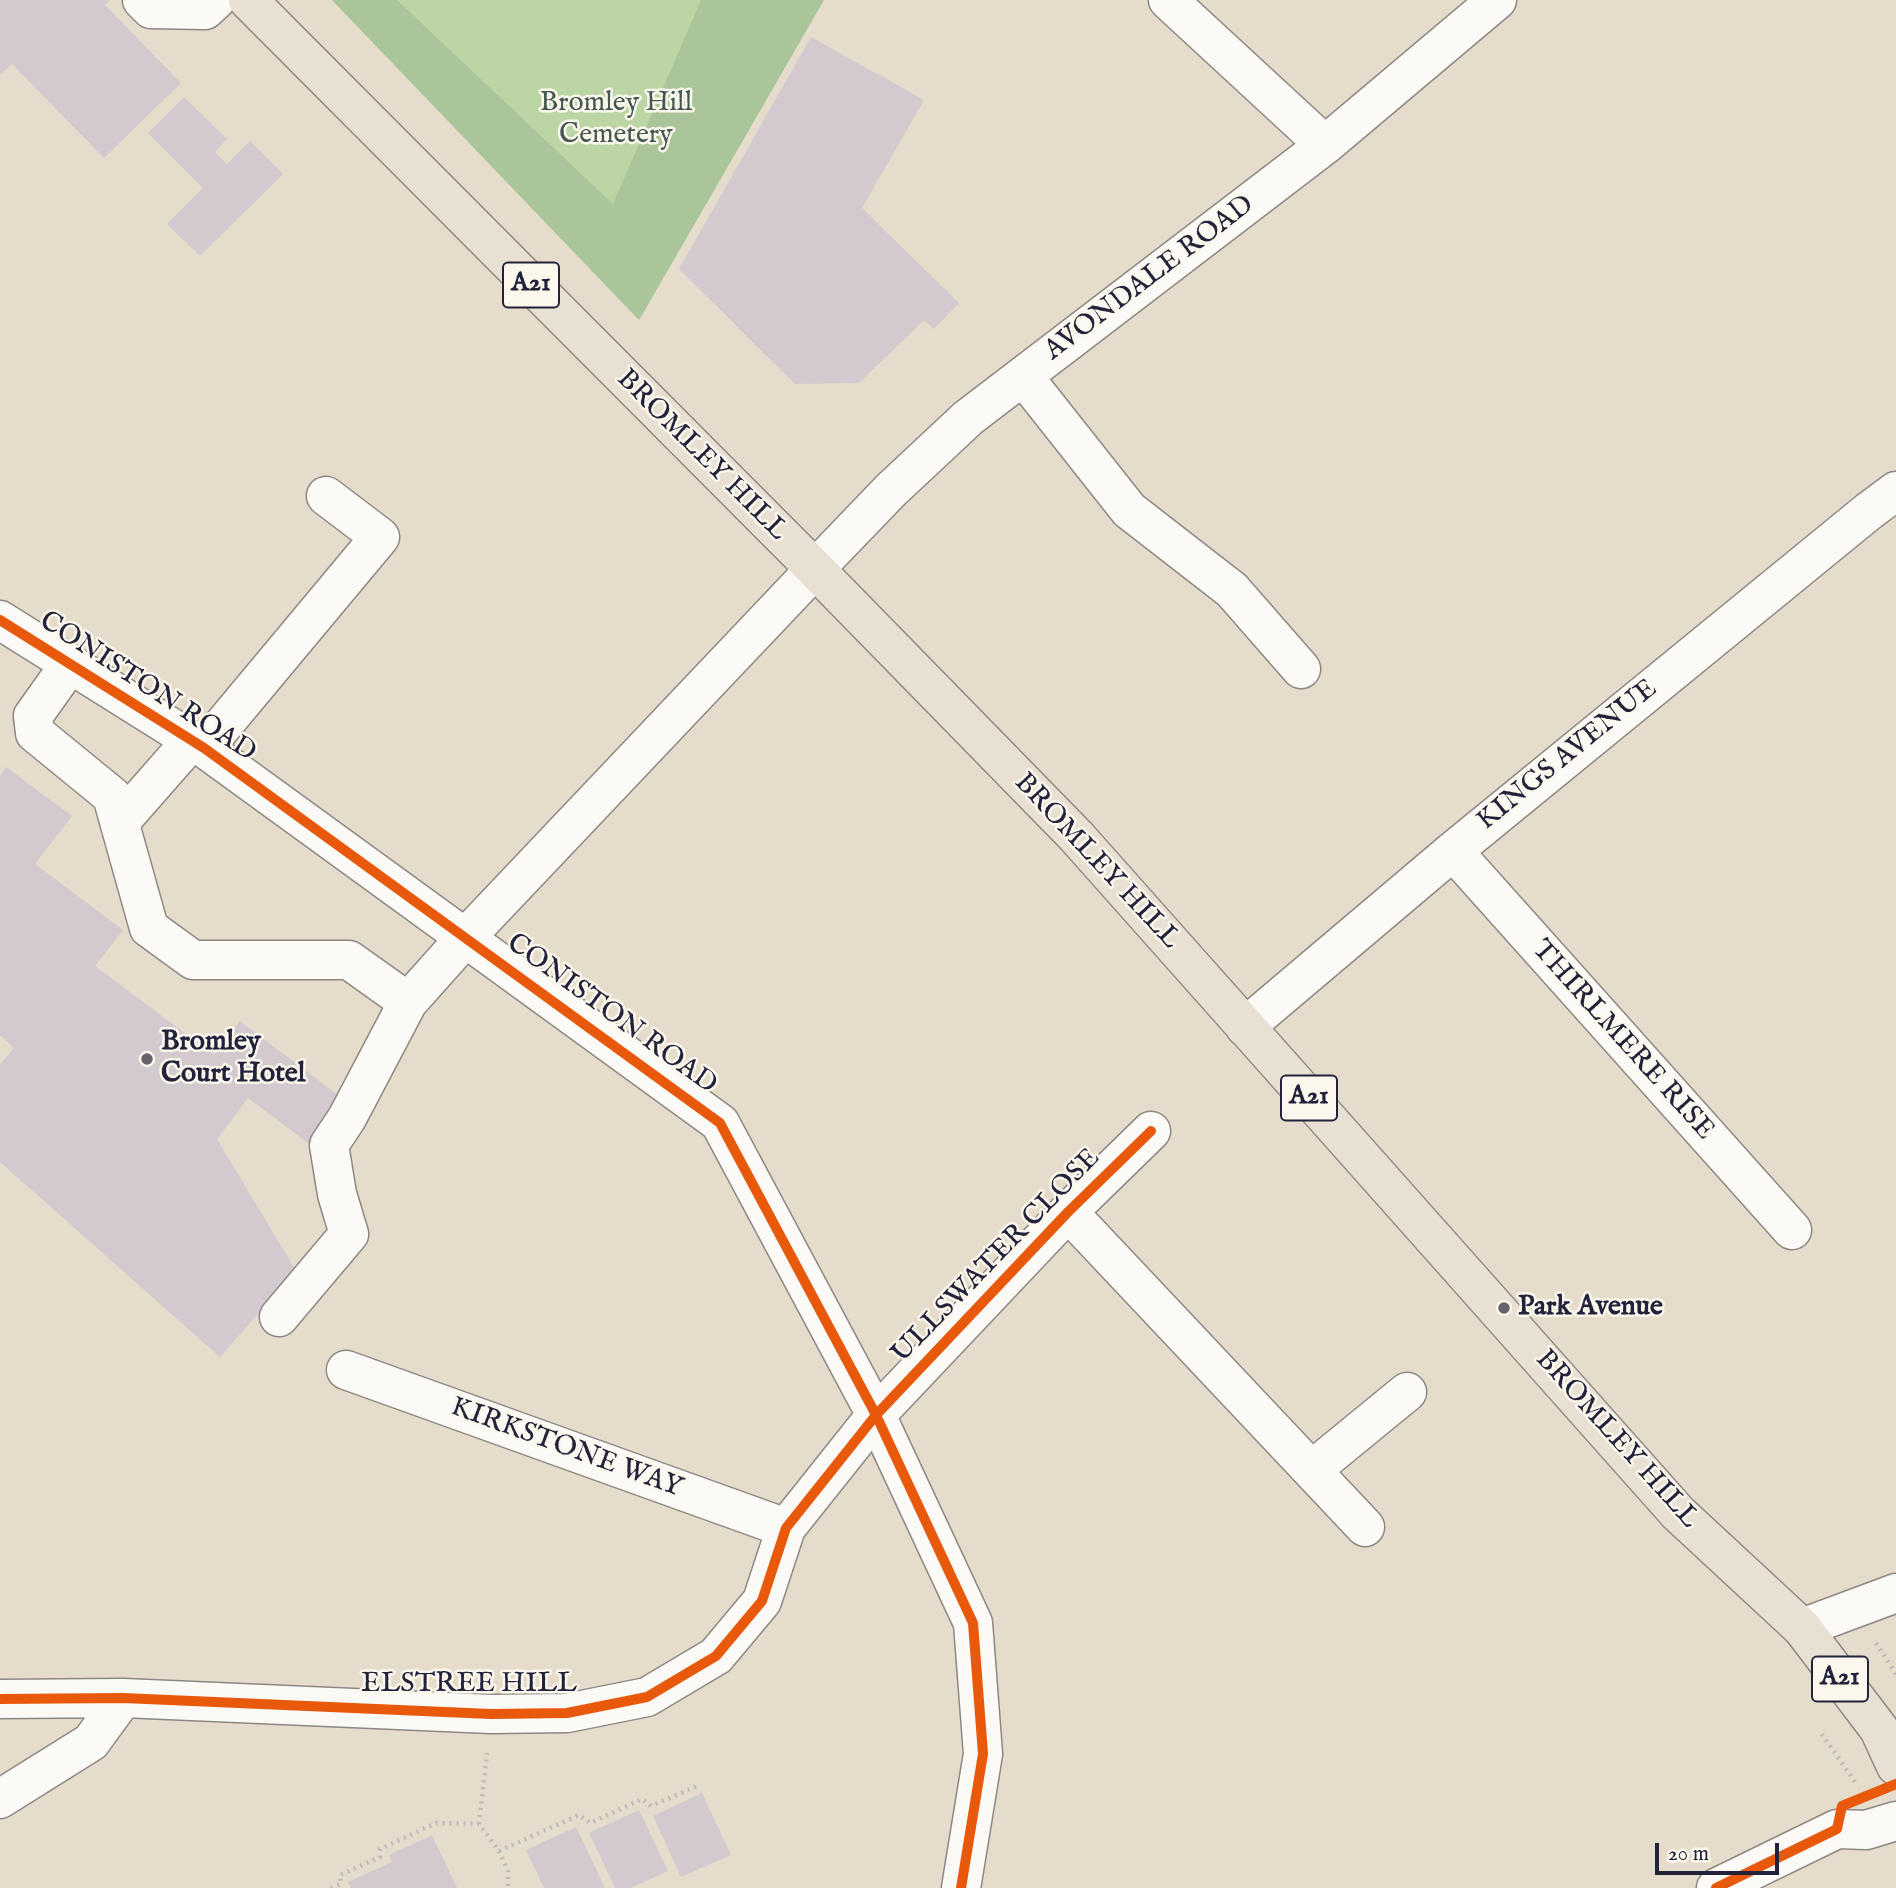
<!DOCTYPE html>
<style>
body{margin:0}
#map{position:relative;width:1896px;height:1888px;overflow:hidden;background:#e6dccb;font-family:"IM FELL English",serif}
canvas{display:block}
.scale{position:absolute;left:1655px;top:1843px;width:124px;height:32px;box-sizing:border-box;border:4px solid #22223b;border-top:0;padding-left:9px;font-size:21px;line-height:24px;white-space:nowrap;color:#22223b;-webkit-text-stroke:5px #fbf7ec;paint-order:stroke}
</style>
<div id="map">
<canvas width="1896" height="1888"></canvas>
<div class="scale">20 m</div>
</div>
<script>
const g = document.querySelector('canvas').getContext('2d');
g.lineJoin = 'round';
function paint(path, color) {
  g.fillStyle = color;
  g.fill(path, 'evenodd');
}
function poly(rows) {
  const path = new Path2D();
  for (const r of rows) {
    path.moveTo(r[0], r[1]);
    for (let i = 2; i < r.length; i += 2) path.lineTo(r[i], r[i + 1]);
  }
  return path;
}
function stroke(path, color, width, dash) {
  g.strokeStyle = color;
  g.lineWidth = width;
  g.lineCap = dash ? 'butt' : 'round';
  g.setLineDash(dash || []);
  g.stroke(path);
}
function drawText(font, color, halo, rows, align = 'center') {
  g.font = font + ' "IM FELL English",serif';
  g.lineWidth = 5;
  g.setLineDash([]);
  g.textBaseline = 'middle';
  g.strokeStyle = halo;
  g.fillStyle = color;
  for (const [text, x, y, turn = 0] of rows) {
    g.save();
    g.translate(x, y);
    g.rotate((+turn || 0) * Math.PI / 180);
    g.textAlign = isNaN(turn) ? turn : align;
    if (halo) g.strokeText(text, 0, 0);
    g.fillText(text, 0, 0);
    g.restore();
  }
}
paint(poly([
 [332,0,824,0,639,320]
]), '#bbd6a4');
paint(poly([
 [332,0,397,0,613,204,701,0,824,0,639,320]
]), '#aac59a');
paint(poly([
 [0,0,110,0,105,5,181,83,104,158,12,64,0,75],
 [811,37,924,100,862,208,959,303,934,329,924,320,859,383,795,384,679,269],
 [184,97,227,139,215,152,227,164,250,141,283,174,200,256,167,224,203,188,148,133],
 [6,767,72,816,35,864,123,930,95,966,214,1055,240,1021,342,1098,308,1143,248,1098,217,1139,296,1271,220,1357,0,1162,0,1064,14,1048,0,1035,0,776],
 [702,1793,731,1855,681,1877,653,1816],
 [639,1810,668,1871,631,1888,615,1888,589,1833],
 [576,1827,605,1888,544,1888,526,1850],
 [432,1835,457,1888,351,1888,348,1882,392,1862,389,1855]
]), '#d2cacf');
const minor = poly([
 [142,0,151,9,205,10,216,0],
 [1168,0,1325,145],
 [1023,376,1129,510,1232,590,1301,669],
 [0,620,204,748,720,1123,876,1415,973,1623,983,1754,961,1888],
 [70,664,33,716,35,733,112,796,149,928,193,960,349,960,408,1002,466,937,815,569,891,490,968,418,1325,145,1497,0],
 [204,748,380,537,326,496],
 [120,822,192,740],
 [1453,851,1792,1230],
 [1245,1027,1453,851,1869,511,1896,491],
 [1068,1212,1365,1527],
 [279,1317,349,1234,337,1194,329,1145,347,1118,408,1002],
 [346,1370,786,1528],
 [1313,1469,1407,1392],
 [1802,1628,1896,1593],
 [0,1699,123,1698,491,1714,567,1713,647,1697,716,1656,762,1601,786,1528,876,1415,1068,1212,1151,1131],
 [0,1799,91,1742,123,1698],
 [1716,1888,1837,1829,1866,1830,1896,1821]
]);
const major = poly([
 [248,0,815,569,1076,836,1678,1513,1802,1628,1879,1729,1896,1766]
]);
stroke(minor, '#8d8884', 41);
stroke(major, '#8d8884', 41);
stroke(poly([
 [1876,1643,1896,1674],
 [1822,1734,1855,1782],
 [479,1824,487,1753],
 [499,1851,579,1815,590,1823,642,1799,651,1806,697,1786],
 [331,1888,341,1884,340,1875,380,1857,380,1849,436,1823,479,1824,499,1851,508,1871,508,1888]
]), '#bcbaba', 4.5, [2, 5]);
stroke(minor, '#fbfaf7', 38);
stroke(major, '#e9e0d4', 38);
stroke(poly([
 [0,620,204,748,720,1123,876,1415,973,1623,983,1754,961,1888],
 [0,1699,123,1698,491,1714,567,1713,647,1697,716,1656,762,1601,786,1528,876,1415,1068,1212,1151,1131],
 [1716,1888,1837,1829,1842,1806,1896,1784]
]), '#e8590c', 10);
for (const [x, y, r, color] of [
 [147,1059,7,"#67636d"],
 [1504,1308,7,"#67636d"]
]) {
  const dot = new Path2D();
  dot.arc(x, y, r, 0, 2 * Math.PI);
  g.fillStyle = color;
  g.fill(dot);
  stroke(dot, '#fbf7ec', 2.5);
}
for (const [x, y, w] of [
 [531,285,56],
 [1309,1098,56],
 [1840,1679,56]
]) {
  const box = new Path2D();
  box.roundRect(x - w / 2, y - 22.5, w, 45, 5);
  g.fillStyle = '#fbf7ec';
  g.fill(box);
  stroke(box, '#22223b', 2);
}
drawText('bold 26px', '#22223b', null, [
 ["A21",531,285],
 ["A21",1309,1098],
 ["A21",1840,1679]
]);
drawText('28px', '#455751', '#fbf7ec', [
 ["Bromley Hill",616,104],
 ["Cemetery",616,136]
]);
drawText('28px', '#22223b', '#fbf7ec', [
 ["AVONDALE ROAD",1150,279,-37],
 ["BROMLEY HILL",701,456,45],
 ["CONISTON ROAD",147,688,33],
 ["KINGS AVENUE",1568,756,-39],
 ["BROMLEY HILL",1096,862,47],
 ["CONISTON ROAD",611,1015,36],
 ["THIRLMERE RISE",1622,1041,48],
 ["ULLSWATER CLOSE",997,1257,-46],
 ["BROMLEY HILL",1616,1440,48],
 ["KIRKSTONE WAY",566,1449,20],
 ["ELSTREE HILL",469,1685]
]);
drawText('bold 28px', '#22223b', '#fbf7ec', [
 ["Bromley",161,1043],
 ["Court Hotel",161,1075],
 ["Park Avenue",1518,1308]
], 'left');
</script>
